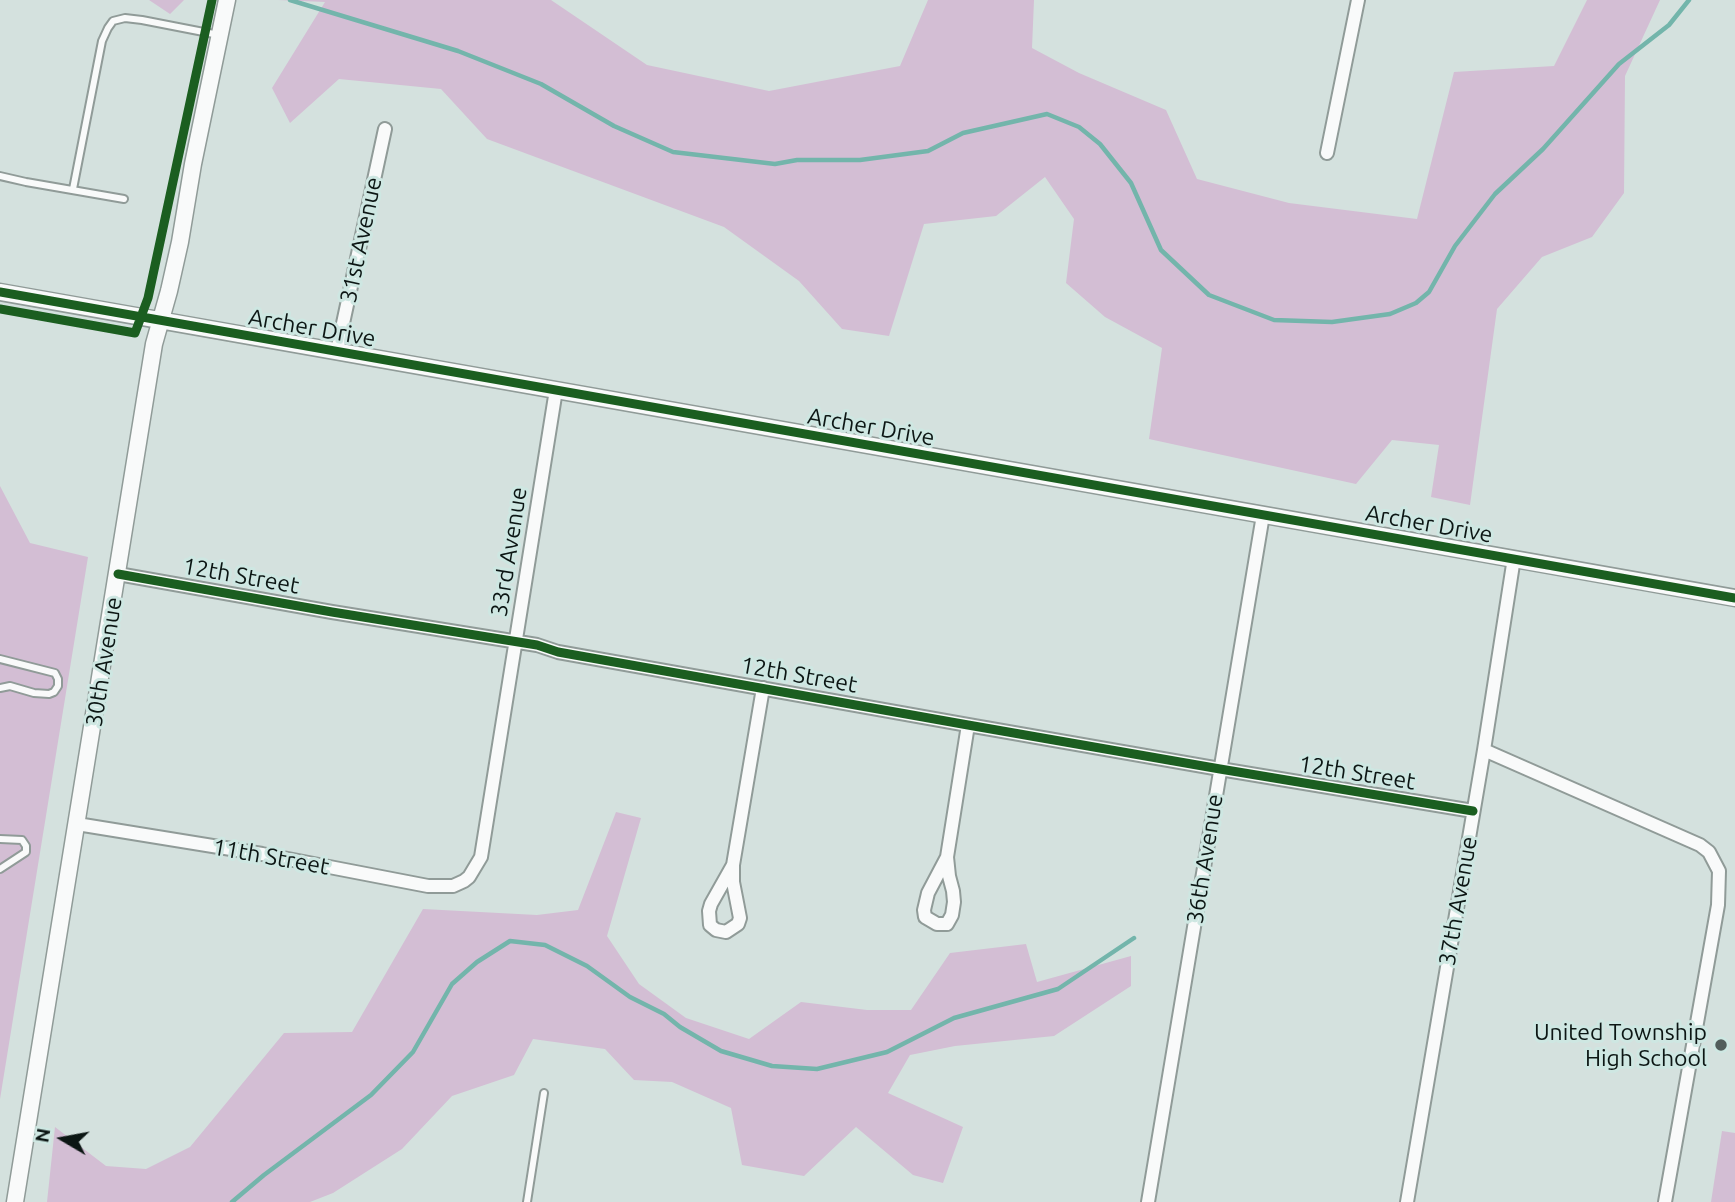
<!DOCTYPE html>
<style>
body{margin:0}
#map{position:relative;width:1735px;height:1202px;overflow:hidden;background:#d4e1de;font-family:Ubuntu,sans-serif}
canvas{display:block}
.north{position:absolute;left:28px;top:1104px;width:70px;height:70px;-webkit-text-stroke:5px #cee7e2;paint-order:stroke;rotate:280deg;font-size:19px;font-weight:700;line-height:28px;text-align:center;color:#0c1614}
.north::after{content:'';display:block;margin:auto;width:24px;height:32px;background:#0c1614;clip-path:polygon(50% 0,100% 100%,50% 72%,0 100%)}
</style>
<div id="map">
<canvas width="1735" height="1202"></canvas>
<div class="north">N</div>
</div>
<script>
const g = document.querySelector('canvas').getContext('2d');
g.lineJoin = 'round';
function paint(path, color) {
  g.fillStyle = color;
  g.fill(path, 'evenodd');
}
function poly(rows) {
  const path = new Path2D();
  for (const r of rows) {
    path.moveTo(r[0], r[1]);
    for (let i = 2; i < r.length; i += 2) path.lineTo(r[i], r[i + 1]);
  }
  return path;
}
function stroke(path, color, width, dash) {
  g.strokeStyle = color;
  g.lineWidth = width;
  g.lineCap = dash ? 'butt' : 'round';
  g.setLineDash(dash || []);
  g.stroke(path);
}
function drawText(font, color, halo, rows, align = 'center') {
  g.font = font + ' Ubuntu,sans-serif';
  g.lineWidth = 6;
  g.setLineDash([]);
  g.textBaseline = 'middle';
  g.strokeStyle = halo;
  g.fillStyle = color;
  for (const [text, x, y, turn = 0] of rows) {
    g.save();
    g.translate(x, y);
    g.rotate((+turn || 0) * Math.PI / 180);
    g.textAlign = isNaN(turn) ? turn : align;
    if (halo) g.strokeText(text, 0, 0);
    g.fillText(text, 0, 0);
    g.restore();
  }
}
paint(poly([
 [149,0,184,0,170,14],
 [278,0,551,0,647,65,769,91,900,66,928,0,1034,0,1032,48,1079,73,1166,110,1197,179,1289,203,1417,219,1454,72,1554,66,1587,0,1660,0,1625,76,1624,193,1592,237,1542,257,1497,309,1470,505,1431,497,1439,445,1392,440,1356,484,1149,439,1162,348,1105,317,1066,283,1074,219,1045,177,996,216,924,224,889,336,842,329,799,281,724,227,487,139,441,89,339,79,290,123,272,88,325,2],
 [0,486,30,543,88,557,0,1099],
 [616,812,641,818,607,936,639,984,686,1018,749,1039,801,1002,867,1010,911,1010,950,953,1026,944,1037,982,1131,956,1131,986,1054,1036,955,1046,910,1055,888,1093,963,1127,943,1183,913,1175,856,1127,804,1176,742,1165,731,1108,672,1082,634,1080,605,1049,533,1039,514,1075,452,1096,402,1149,333,1193,310,1202,47,1202,55,1127,106,1166,146,1169,190,1147,284,1033,352,1032,423,909,537,915,578,910],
 [1722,1131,1735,1133,1735,1202,1711,1202]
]), '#d3bed4');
stroke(poly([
 [290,0,458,51,541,84,614,126,673,152,775,164,797,160,860,160,928,151,963,133,1047,114,1079,127,1100,144,1131,183,1161,250,1209,295,1274,320,1332,322,1390,314,1416,303,1429,292,1455,246,1495,194,1543,149,1619,64,1669,25,1689,0],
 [232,1202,264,1175,371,1095,413,1052,452,984,477,962,510,941,545,945,587,966,630,997,664,1014,680,1027,721,1051,772,1066,817,1069,887,1052,954,1018,1058,989,1134,938]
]), '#73b5ab', 4.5);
const service = poly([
 [0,176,26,182,124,199],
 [73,189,102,41,108,28,113,21,125,18,142,20,219,35],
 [0,659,55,673,58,679,58,686,54,692,49,694,34,693,10,686,0,688],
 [0,839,22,840,26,846,26,852,0,869],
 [527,1202,544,1093]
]);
const minor = poly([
 [1327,153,1358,0],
 [337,351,385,129],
 [118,574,332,612,537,645,558,652,968,725,1220,769,1473,811],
 [1484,750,1700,845,1709,852,1719,871,1718,905,1665,1202],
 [77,824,262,854,428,886,453,886,464,881,469,877,481,857,556,390],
 [947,857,928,893,924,910,925,917,937,924,947,924,952,915,954,902,953,891,949,876,947,857,968,725],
 [733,865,711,904,709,911,710,925,716,930,726,932,738,924,740,918,733,882,733,865,763,688],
 [1148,1202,1263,515],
 [1407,1202,1484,750,1514,558]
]);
const tertiary = poly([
 [0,292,1735,598],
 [15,1202,154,344,169,291,180,242,193,164,227,0]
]);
stroke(service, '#909b98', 10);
stroke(minor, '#909b98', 16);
stroke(tertiary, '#909b98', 19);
stroke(service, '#f9fafa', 6);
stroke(minor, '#f9fafa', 12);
stroke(tertiary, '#f9fafa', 16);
stroke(poly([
 [0,292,1735,598],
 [0,309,135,333,148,298,212,0],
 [118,574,332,612,537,645,558,652,968,725,1220,769,1473,811]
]), '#1b5e20', 9);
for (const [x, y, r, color] of [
 [1721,1045,7,"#525d5b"]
]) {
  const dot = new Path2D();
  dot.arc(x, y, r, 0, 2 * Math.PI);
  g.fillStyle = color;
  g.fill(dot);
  stroke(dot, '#cee7e2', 2.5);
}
drawText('23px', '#0c1614', '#cee7e2', [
 ["31st Avenue",361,240,-78],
 ["Archer Drive",312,328,10],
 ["Archer Drive",871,427,10],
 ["Archer Drive",1429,524,10],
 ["33rd Avenue",509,552,-81],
 ["12th Street",241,576,10],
 ["30th Avenue",104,662,-81],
 ["12th Street",799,675,10],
 ["12th Street",1357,773,9],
 ["11th Street",271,857,10],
 ["36th Avenue",1205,859,-81],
 ["37th Avenue",1458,901,-80]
]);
drawText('23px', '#0c1614', '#cee7e2', [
 ["United Township",1707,1032],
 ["High School",1707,1058]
], 'right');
</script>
